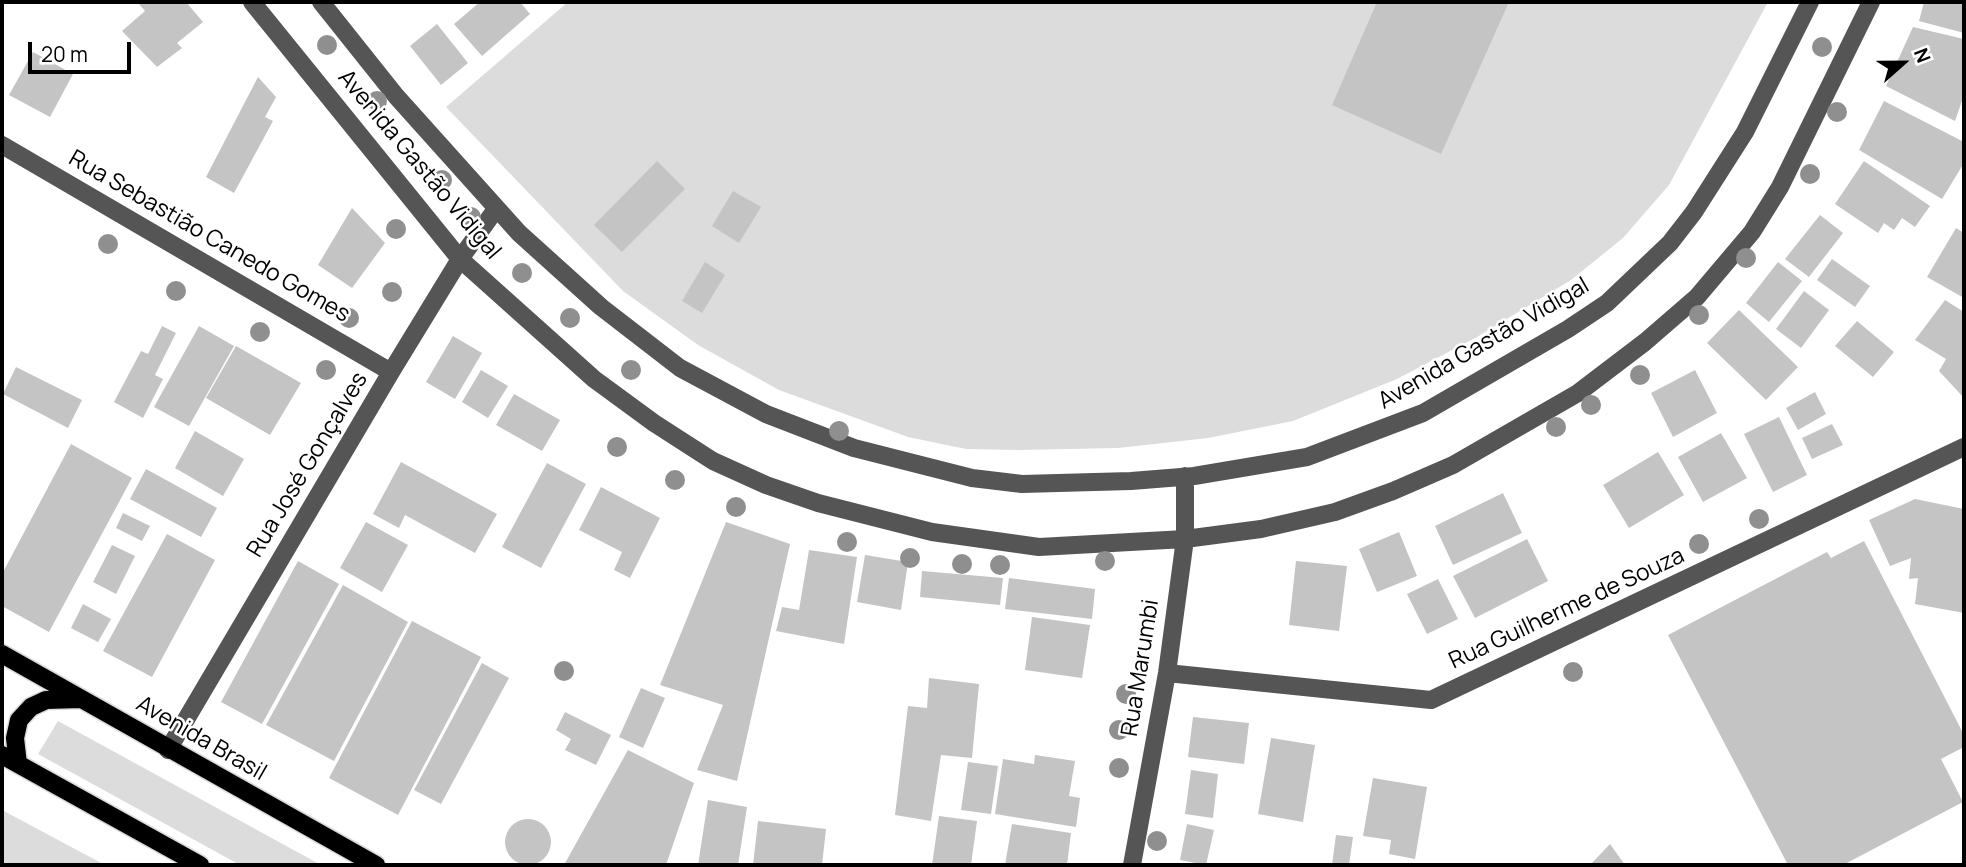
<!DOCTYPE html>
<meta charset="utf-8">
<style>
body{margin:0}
#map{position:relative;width:1966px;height:867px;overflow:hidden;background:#fff;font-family:Manrope,sans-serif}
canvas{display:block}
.frame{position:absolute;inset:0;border:4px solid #000;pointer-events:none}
.north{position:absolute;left:1868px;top:28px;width:70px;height:70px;-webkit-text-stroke:5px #fff;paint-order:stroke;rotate:69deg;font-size:19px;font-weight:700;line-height:28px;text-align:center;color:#000}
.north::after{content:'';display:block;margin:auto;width:24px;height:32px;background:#000;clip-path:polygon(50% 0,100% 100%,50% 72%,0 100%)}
.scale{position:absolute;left:28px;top:42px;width:103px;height:32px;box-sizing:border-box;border:4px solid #000;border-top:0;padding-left:9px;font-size:21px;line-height:24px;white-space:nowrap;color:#000;-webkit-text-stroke:5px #fff;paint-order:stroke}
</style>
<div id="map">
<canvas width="1966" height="867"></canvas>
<div class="frame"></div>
<div class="north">N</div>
<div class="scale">20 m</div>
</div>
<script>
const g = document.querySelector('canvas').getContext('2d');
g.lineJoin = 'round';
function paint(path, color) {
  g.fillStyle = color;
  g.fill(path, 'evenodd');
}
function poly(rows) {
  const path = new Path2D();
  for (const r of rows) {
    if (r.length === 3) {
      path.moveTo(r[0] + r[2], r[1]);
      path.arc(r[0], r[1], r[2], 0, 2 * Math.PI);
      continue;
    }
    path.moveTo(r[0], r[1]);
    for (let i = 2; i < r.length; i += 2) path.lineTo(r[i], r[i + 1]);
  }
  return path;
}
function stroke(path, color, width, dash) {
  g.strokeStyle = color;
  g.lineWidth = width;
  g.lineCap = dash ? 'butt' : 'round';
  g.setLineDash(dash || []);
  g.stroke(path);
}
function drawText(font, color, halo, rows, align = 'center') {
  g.font = font + ' Manrope,sans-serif';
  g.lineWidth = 5;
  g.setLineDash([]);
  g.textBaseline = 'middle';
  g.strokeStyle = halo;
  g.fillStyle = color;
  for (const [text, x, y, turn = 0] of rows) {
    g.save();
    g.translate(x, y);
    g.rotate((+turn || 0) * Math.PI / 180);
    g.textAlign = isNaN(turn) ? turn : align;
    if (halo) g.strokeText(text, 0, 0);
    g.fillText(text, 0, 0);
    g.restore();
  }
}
paint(poly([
 [568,2,1768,2,1669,185,1623,238,1571,280,1477,337,1397,379,1293,421,1208,438,1118,448,1019,450,966,449,908,437,779,390,698,345,623,291,446,107],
 [58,721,321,865,240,865,38,754],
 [2,810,105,865,2,865]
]), '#dcdcdc');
paint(poly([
 [142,2,186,2,203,22,177,43,182,48,157,67,122,31,145,11,139,4],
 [480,2,520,2,530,14,482,56,454,24],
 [1377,2,1509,2,1441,154,1332,105],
 [1924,2,1964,2,1964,33,1919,21],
 [437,24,468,63,441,85,410,46],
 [1913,27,1964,39,1964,95,1955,121,1886,86],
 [33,52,73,74,50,117,9,95],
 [258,77,276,97,265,117,273,121,234,193,206,177],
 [1884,101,1964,142,1964,163,1942,199,1859,150],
 [657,161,685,189,622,252,594,225],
 [1864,161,1930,206,1915,227,1902,218,1894,230,1884,223,1878,233,1835,204],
 [733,191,761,207,739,243,712,226],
 [352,208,385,243,352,288,318,265],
 [1820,215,1843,233,1809,277,1785,259],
 [1956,228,1964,233,1964,298,1927,277],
 [1832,259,1870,286,1855,307,1817,280],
 [705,262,725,275,702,313,682,301],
 [1778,262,1802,281,1769,322,1746,303],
 [1804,291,1829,310,1801,348,1776,329],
 [1945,300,1964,312,1964,398,1939,371,1946,359,1915,340],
 [1739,310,1798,367,1766,400,1707,343],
 [1857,321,1894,352,1873,377,1835,346],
 [162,326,176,333,155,375,163,379,143,418,114,402,141,351,148,354],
 [199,326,234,346,189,426,154,407],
 [453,336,482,353,455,399,426,382],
 [236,346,301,383,270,435,206,398],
 [16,367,82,400,68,428,3,394],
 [481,370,508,386,488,418,462,402],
 [1695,370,1717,413,1673,437,1651,393],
 [1815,392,1826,414,1798,430,1786,408],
 [514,394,560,420,542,451,496,425],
 [1779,417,1807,475,1773,492,1744,434],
 [1832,424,1843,445,1812,459,1802,438],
 [195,431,244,459,223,496,175,468],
 [1721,433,1747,478,1703,502,1678,457],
 [71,444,132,478,49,632,2,606,2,574],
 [1658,452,1684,495,1629,528,1603,485],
 [401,462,497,514,475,553,405,515,399,528,373,514],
 [547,463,586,484,541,568,502,547],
 [146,469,217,508,201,537,130,499],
 [601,487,660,518,630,578,614,570,622,552,579,530],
 [1503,493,1522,533,1453,565,1435,526],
 [1915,499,1964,509,1964,613,1915,604,1918,578,1909,579,1911,558,1890,566,1869,520],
 [123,513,150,526,142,541,116,528],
 [366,522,408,545,382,592,340,568],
 [726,522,790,544,737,781,697,770,723,705,660,685],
 [1399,532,1417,576,1377,592,1359,549],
 [167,534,215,560,152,677,103,651],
 [1527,539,1548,581,1475,618,1453,576],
 [1864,541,1964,735,1964,747,1941,759,1963,802,1843,865,1788,865,1668,635,1827,552,1831,558],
 [112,545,135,556,116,594,93,582],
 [809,550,857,557,844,644,776,631,782,607,799,610],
 [865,555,908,562,901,610,857,602],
 [298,561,339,584,262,724,221,702],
 [1296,561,1347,566,1339,631,1289,625],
 [922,571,1003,578,1000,605,920,597],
 [1009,578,1095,589,1092,619,1005,609],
 [1438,579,1458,619,1427,634,1407,594],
 [343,585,408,622,334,761,266,725],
 [83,604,111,619,98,642,71,628],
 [1032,617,1090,625,1082,678,1025,670],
 [412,621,481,657,398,815,329,778],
 [482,663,509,678,441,804,414,790],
 [929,678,979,684,972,758,941,755,931,821,895,815,908,706,927,708],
 [641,688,665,698,643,748,619,737],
 [565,712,611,735,596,765,565,750,571,739,556,730],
 [1193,717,1249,723,1244,764,1188,757],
 [1271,738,1315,745,1303,822,1258,814],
 [628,750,694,783,666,865,564,865],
 [1035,755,1075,761,1069,796,1080,798,1076,827,995,814,1003,759,1034,764],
 [968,762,998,766,991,814,961,810],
 [1191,770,1218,774,1213,818,1185,814],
 [1373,778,1427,787,1415,859,1389,854,1391,840,1363,836],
 [708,800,747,807,738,865,698,865],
 [939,816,977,821,971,865,932,865],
 [528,842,23],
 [758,821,826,829,822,865,753,865],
 [1012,824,1071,833,1067,865,1005,865],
 [1187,824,1214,830,1206,865,1180,860],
 [1336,835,1353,837,1349,865,1332,865],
 [1610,844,1625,865,1590,865]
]), '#c4c4c4');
const major = poly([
 [2,654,376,865],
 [2,755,200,865],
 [18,764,15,738,19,720,31,707,46,700,81,699]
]);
stroke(major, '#dbdbdb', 21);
stroke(poly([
 [252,2,460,259,594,379,654,423,713,461,766,485,818,503,932,532,1039,547,1185,539,1261,529,1335,512,1393,491,1453,465,1578,393,1645,342,1697,297,1752,232,1780,187,1871,2],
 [321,2,396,96,519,233,601,307,680,368,766,414,854,448,972,478,1022,484,1131,481,1194,476,1307,457,1423,413,1568,329,1607,303,1670,243,1694,212,1745,132,1810,2],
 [2,145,391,372],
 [1167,673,1431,700,1964,447],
 [168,750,391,372,460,259,496,209],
 [1132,865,1167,673,1185,539,1185,476]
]), '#555', 18);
stroke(major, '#000', 18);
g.fillStyle = '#8f8f8f';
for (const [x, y] of [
 [327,45],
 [1822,47],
 [377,101],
 [1837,112],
 [1810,174],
 [442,180],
 [471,217],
 [396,229],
 [108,244],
 [1746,258],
 [522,273],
 [176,291],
 [392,292],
 [1699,315],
 [349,318],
 [570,318],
 [260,332],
 [326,370],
 [631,370],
 [1640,375],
 [1591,405],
 [1556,427],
 [839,431],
 [617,447],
 [675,480],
 [736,507],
 [1759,519],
 [847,542],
 [1699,544],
 [910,558],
 [1105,561],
 [962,564],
 [1000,565],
 [564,671],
 [1573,672],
 [1126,694],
 [1119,730],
 [1119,768],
 [1157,841]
]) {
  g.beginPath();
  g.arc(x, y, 10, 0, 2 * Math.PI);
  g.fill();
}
drawText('23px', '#000', '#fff', [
 ["Avenida Gastão Vidigal",419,165,50],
 ["Rua Sebastião Canedo Gomes",209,237,30],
 ["Avenida Gastão Vidigal",1484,344,-30],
 ["Rua José Gonçalves",308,465,-59],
 ["Rua Guilherme de Souza",1567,609,-25],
 ["Rua Marumbi",1141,668,-81],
 ["Avenida Brasil",201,739,30]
]);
</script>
